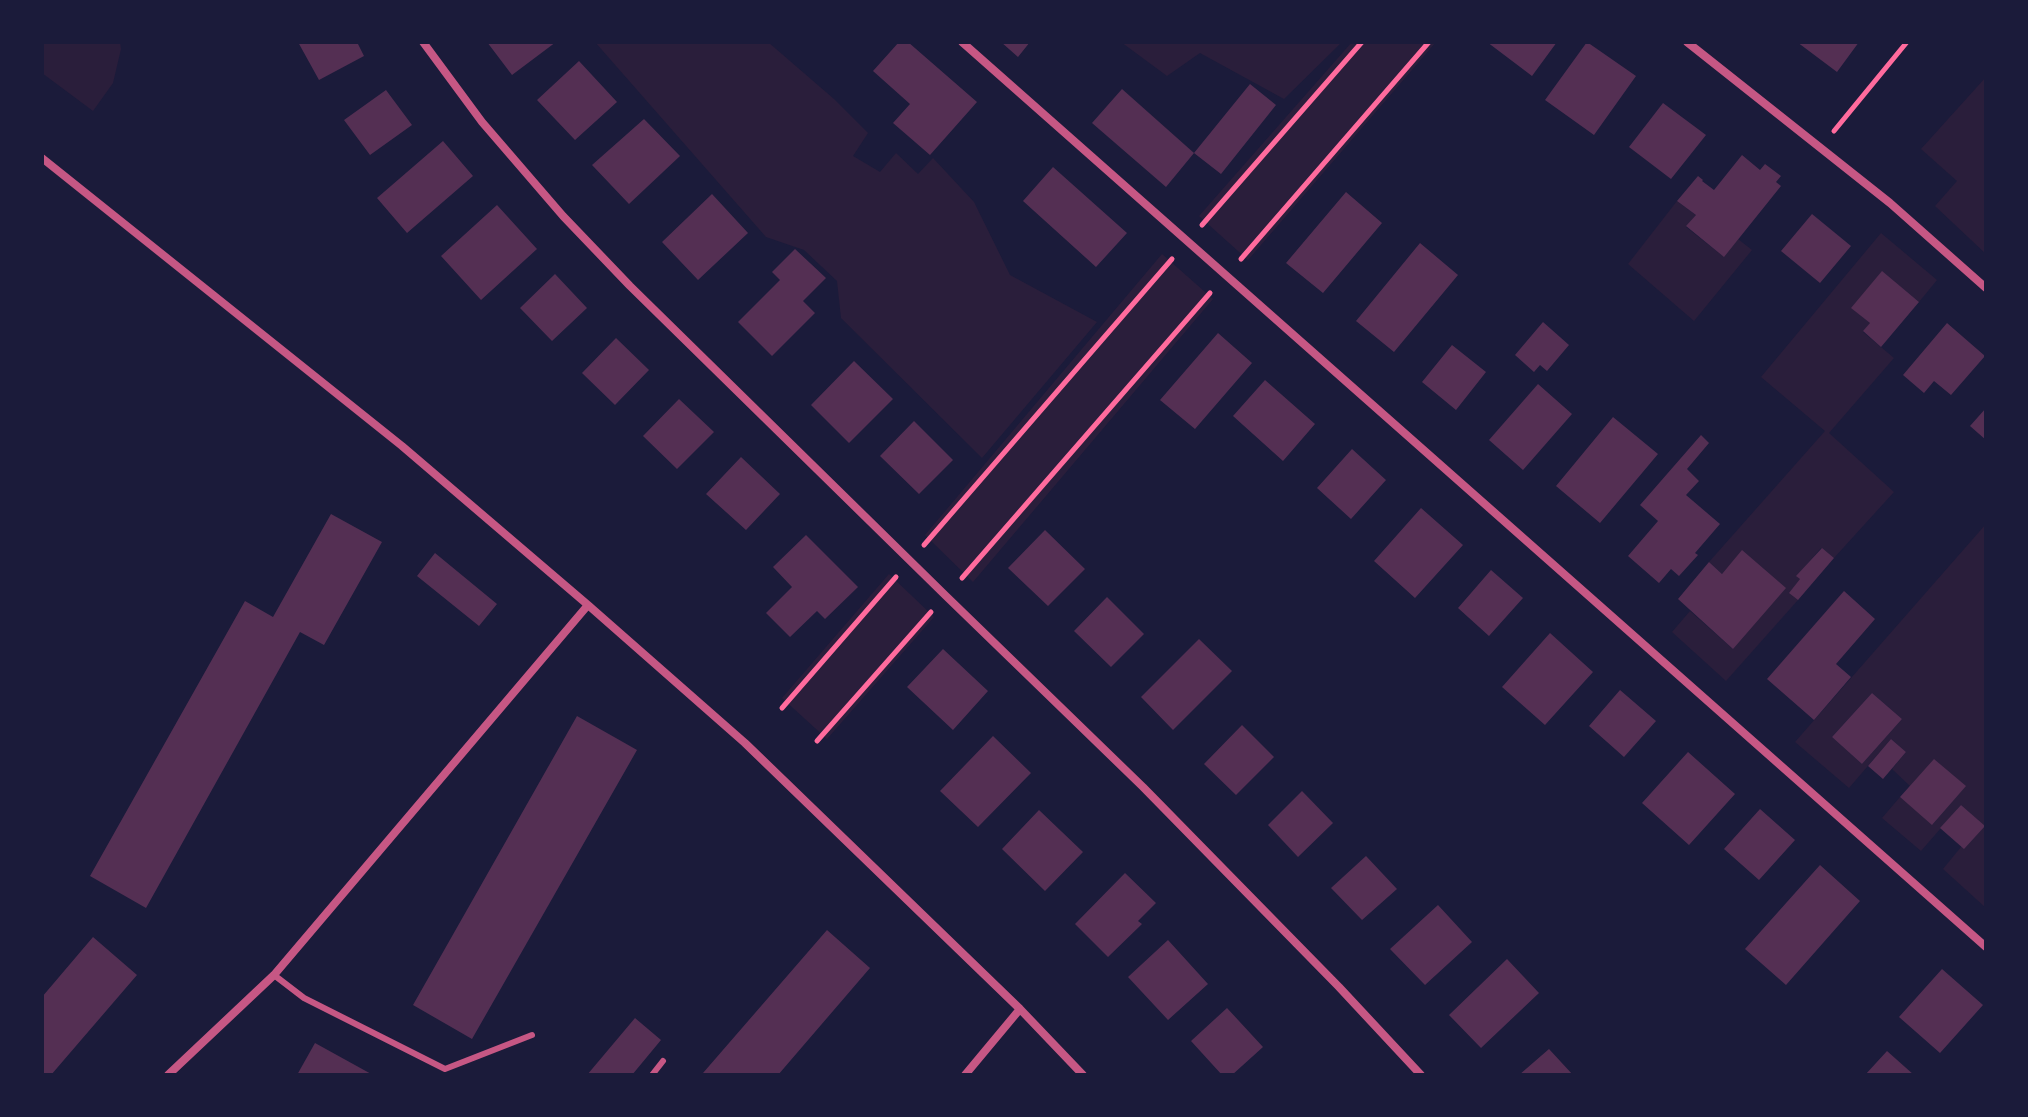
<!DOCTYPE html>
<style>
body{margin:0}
#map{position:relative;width:2028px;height:1117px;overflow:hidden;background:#1b1b3a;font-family:Montserrat,sans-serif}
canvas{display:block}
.frame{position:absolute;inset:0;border:44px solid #1b1b3a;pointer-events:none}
</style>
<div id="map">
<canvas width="2028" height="1117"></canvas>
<div class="frame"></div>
</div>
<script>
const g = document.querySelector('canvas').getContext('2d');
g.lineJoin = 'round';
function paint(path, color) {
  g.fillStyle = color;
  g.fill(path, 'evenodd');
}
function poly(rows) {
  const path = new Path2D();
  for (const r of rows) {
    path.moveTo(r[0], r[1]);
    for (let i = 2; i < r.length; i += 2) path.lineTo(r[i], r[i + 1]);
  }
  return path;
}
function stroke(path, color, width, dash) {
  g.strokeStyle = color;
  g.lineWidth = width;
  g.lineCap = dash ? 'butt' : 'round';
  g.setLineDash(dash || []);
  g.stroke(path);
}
paint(poly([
 [42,42,120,42,121,49,113,83,93,111,42,73],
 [595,42,768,42,834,99,868,133,853,156,880,172,896,153,918,174,933,158,974,202,1010,275,1097,322,982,458,841,318,837,281,804,250,766,237],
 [1121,42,1342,42,1284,99,1200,53,1167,76],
 [1352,42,1436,42,1248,260,1199,216],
 [1986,77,1986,254,1935,206,1957,181,1921,149],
 [1677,201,1696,215,1686,227,1723,256,1738,239,1752,250,1694,321,1628,264],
 [1881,233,1937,280,1919,302,1882,272,1852,308,1870,323,1863,332,1894,358,1829,433,1894,492,1834,558,1821,548,1797,576,1800,579,1790,593,1798,600,1726,681,1672,632,1690,611,1733,649,1743,551,1722,574,1709,562,1825,431,1761,377],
 [1162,254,1213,299,973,582,925,535],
 [1986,524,1986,908,1943,869,1961,847,1984,826,1961,805,1921,851,1882,818,1900,797,1933,824,1965,786,1935,760,1910,786,1892,769,1906,752,1891,739,1849,788,1795,742],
 [1872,693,1902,719,1862,764,1832,737],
 [889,574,934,617,827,739,782,698]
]), '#2a1e3b');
paint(poly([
 [298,42,357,42,364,56,319,80],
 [487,42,556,42,512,75],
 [899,42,908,42,977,102,930,155,893,123,910,104,873,71],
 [1001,42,1030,42,1018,57],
 [1487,42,1557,42,1532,76],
 [1587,42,1636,76,1594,135,1545,100],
 [1797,42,1859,42,1837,72],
 [579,61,617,102,575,140,537,100],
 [1250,84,1276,105,1221,174,1194,153],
 [1122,89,1194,153,1166,187,1092,123],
 [386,90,412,125,370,155,344,120],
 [1663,103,1706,135,1671,179,1629,147],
 [644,119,680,156,629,204,592,165],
 [443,141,473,176,407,233,377,198],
 [1742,155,1760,170,1765,164,1781,176,1776,182,1781,186,1724,257,1686,226,1696,215,1677,201,1698,176,1703,180,1702,181,1714,190],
 [1053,167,1127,233,1096,267,1023,201],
 [1346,192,1382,223,1323,293,1286,263],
 [712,194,748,233,698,280,662,242],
 [497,205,537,249,481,300,441,256],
 [1812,214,1851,246,1820,283,1781,251],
 [1420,243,1458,275,1394,352,1356,321],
 [795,249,826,278,803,301,815,313,772,356,738,322,780,280,772,272],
 [1882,271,1919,302,1881,347,1863,331,1870,323,1851,308],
 [555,274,587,308,552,341,520,308],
 [1543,322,1569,345,1547,371,1540,365,1534,372,1515,355],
 [1947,323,1985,356,1951,395,1934,381,1924,393,1903,375],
 [1218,333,1252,363,1195,429,1160,400],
 [616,338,649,370,615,405,582,373],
 [1452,345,1486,372,1456,410,1422,382],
 [854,361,893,399,849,443,811,405],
 [1265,380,1315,424,1283,461,1233,416],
 [1538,384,1572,414,1523,470,1489,440],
 [679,399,714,432,677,469,643,436],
 [1986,408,1986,440,1970,426],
 [1613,417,1658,454,1600,523,1556,486],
 [914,421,953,460,919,494,880,456],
 [1701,435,1709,443,1687,469,1699,481,1686,495,1720,524,1695,553,1698,555,1679,576,1671,569,1659,583,1628,556,1658,521,1640,505],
 [1352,449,1386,480,1351,519,1317,488],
 [741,457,780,494,746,530,706,494],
 [1421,508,1463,545,1415,598,1374,561],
 [331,514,382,542,324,645,300,632,146,908,90,876,245,601,273,617],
 [1045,530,1085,569,1048,606,1008,568],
 [806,535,858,587,825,619,817,611,790,637,766,613,792,587,773,567],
 [1822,548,1834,558,1798,600,1789,593,1800,579,1796,576],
 [1742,550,1786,588,1733,649,1678,599,1709,562,1722,574],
 [435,553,497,604,479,626,417,576],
 [1491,570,1523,598,1489,636,1458,608],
 [1844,591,1875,619,1836,664,1851,677,1814,720,1767,679],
 [1107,597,1144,634,1111,667,1074,631],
 [1550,633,1593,672,1545,725,1502,687],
 [1199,639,1232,671,1173,730,1141,697],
 [943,649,988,691,953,730,907,687],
 [1620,690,1656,721,1624,757,1589,726],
 [1872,693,1902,719,1862,764,1832,737],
 [577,716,637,750,472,1039,413,1005],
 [1242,725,1274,757,1236,795,1204,764],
 [993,736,1031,773,978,827,940,791],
 [1891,739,1906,752,1883,779,1868,766],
 [1688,752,1735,794,1689,845,1642,803],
 [1934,759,1966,786,1932,825,1900,797],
 [1302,791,1333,823,1298,857,1268,825],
 [1961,805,1985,826,1964,849,1940,828],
 [1760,809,1795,840,1759,880,1724,849],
 [1039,810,1083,852,1045,891,1002,849],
 [1366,856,1397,889,1362,920,1331,888],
 [1820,865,1860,901,1786,985,1745,949],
 [1125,873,1156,903,1138,921,1142,924,1108,957,1075,924],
 [1438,905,1472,942,1425,985,1390,949],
 [827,930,870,968,778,1075,705,1075,703,1073],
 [93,937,137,975,51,1075,42,1075,42,997],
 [1168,940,1208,984,1168,1020,1128,977],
 [1507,959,1539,993,1481,1048,1449,1015],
 [1942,969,1983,1005,1940,1053,1899,1017],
 [1227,1008,1263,1047,1232,1075,1222,1075,1191,1041],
 [635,1018,661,1040,632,1075,587,1075],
 [315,1043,373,1075,297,1075],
 [1549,1049,1573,1075,1519,1075],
 [1887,1051,1914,1075,1865,1075]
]), '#542f53');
stroke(poly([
 [1834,131,1907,42],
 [1202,225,1362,42],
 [1241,259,1429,42],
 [924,545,1172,259],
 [962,578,1210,293],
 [782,708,896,577],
 [817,741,931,612]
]), '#ff6b9d', 5);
stroke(poly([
 [274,975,304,998,445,1069,532,1035],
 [652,1075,663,1061]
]), '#c65784', 6);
stroke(poly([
 [423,42,482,122,563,216,630,286,946,596,1143,787,1339,987,1421,1075],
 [962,42,1986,947],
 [1687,42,1890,203,1986,288],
 [42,158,402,446,588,605,745,743,1020,1009,1083,1075],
 [168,1075,274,975,588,605],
 [965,1075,1020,1009]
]), '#c65784', 8);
</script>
